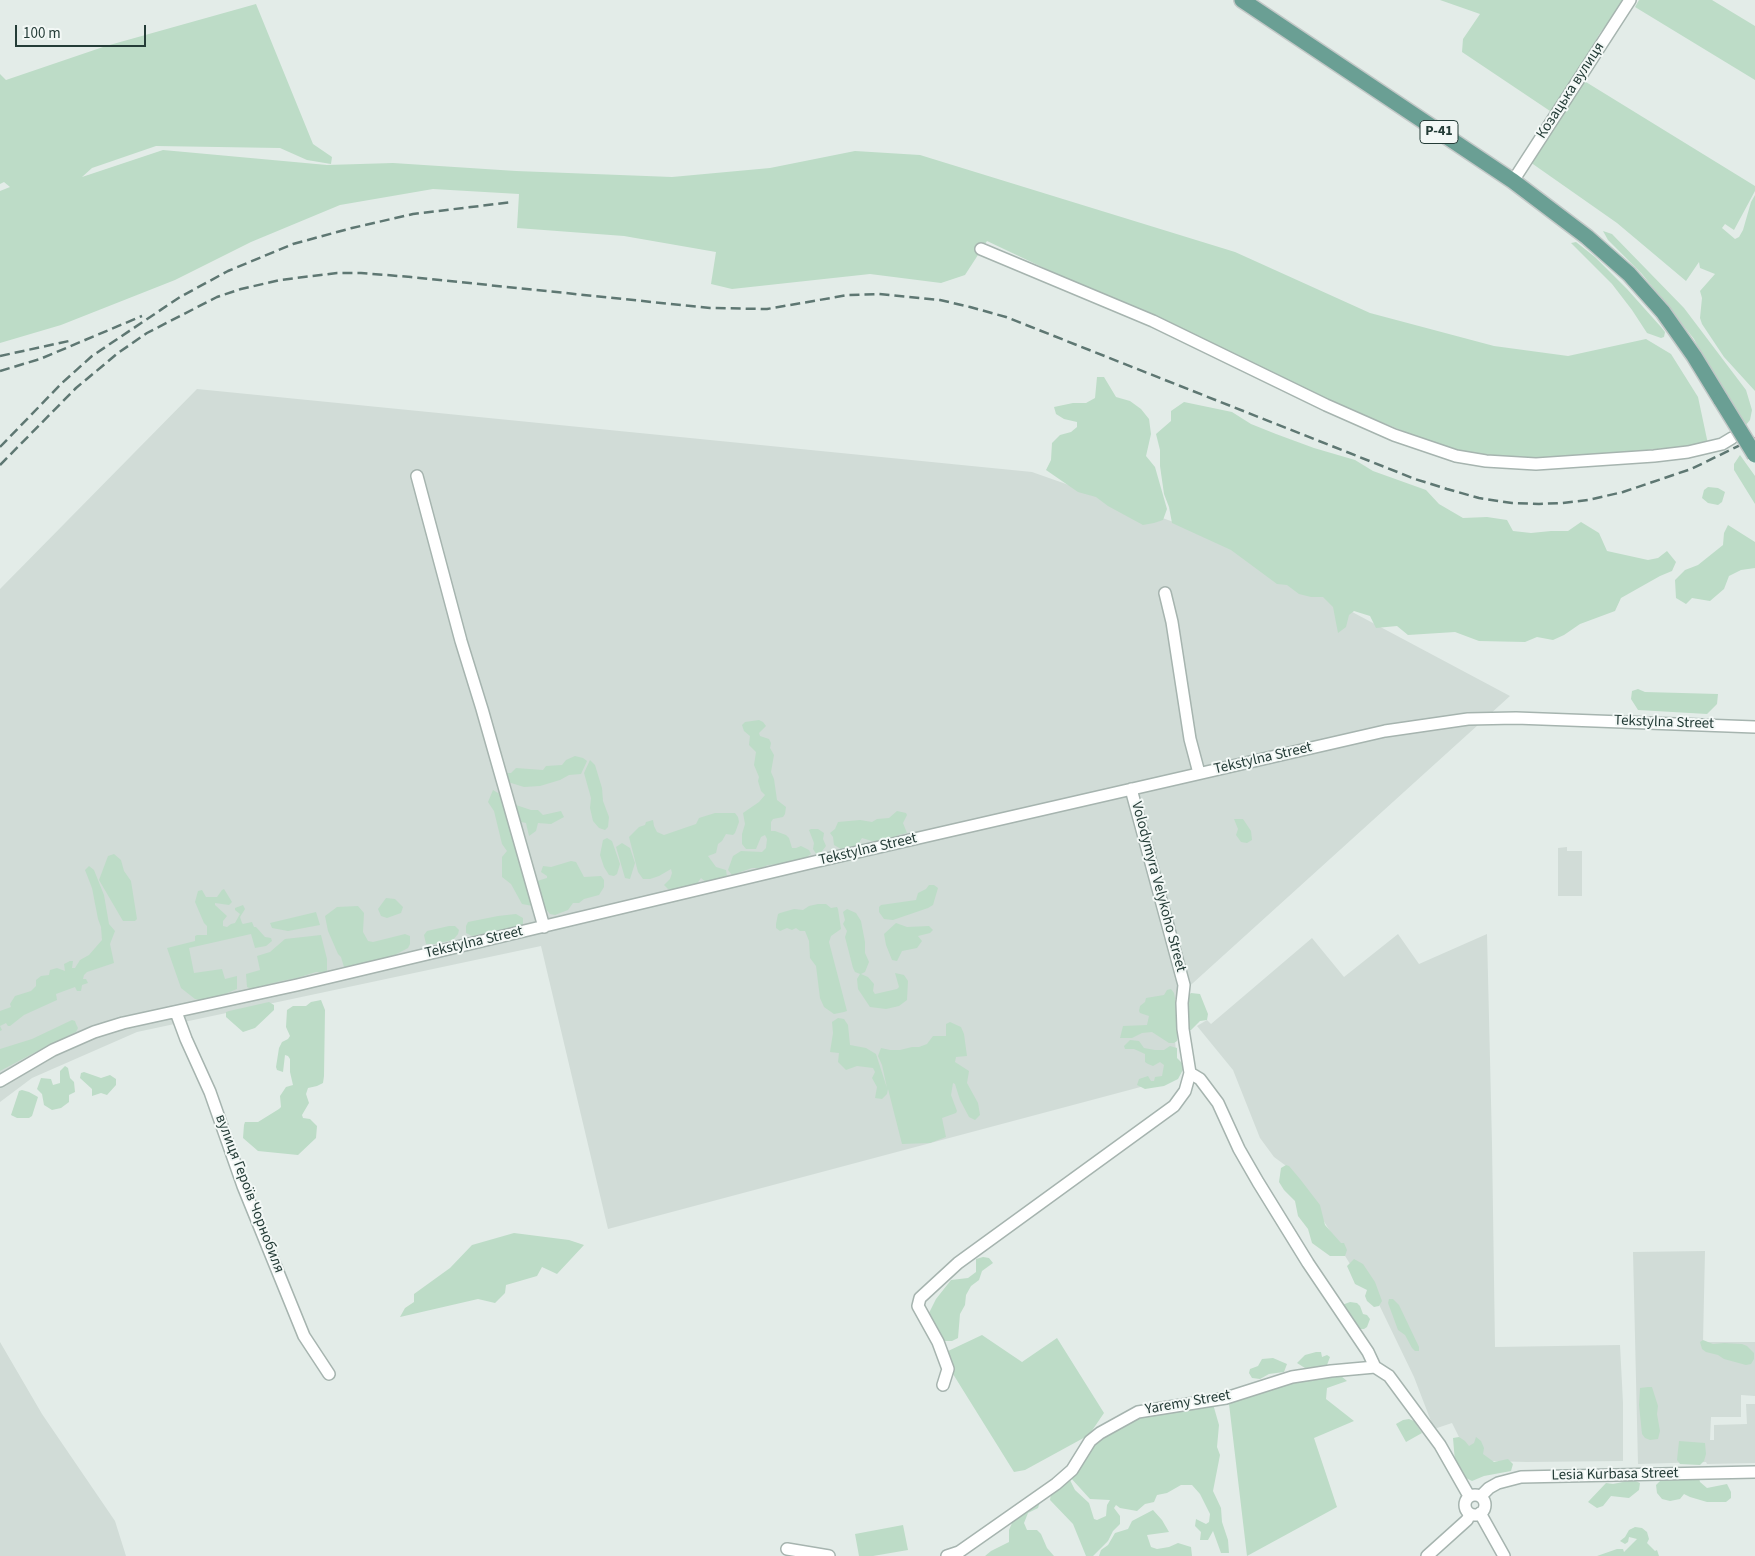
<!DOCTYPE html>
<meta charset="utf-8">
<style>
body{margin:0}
#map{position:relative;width:1755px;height:1556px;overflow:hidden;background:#e3ece8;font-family:"Source Sans 3",sans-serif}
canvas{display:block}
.scale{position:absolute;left:15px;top:25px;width:131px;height:22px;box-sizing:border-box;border:2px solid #243c37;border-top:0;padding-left:6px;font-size:15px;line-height:18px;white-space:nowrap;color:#243c37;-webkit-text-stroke:4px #f3f8f6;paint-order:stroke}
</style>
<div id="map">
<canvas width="1755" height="1556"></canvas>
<div class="scale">100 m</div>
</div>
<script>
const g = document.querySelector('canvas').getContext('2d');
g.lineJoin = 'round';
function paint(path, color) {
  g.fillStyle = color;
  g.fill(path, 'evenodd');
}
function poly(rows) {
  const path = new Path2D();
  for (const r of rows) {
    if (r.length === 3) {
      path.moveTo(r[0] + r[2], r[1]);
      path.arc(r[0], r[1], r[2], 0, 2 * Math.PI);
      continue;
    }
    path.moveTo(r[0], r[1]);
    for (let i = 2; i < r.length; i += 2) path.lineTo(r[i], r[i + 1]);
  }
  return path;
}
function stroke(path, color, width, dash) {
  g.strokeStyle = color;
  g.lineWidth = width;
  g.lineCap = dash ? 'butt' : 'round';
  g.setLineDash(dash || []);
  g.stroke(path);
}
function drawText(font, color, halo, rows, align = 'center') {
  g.font = font + ' "Source Sans 3",sans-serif';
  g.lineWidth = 4;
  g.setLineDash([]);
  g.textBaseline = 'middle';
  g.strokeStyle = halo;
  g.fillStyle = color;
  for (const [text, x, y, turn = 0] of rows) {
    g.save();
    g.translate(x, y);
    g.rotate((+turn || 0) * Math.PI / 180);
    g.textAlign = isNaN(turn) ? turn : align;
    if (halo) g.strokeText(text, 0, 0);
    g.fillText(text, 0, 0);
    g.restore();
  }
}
paint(poly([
 [197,389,1032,472,1202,532,1510,696,1172,1002,1178,1077,608,1229,541,946,137,1032,32,1078,0,1102,0,589],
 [1567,847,1567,851,1582,851,1582,896,1558,896,1558,848],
 [1398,934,1419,964,1487,934,1492,1143,1495,1347,1620,1345,1623,1403,1623,1461,1527,1462,1489,1461,1467,1453,1452,1423,1434,1429,1414,1377,1371,1288,1361,1282,1303,1187,1289,1168,1274,1157,1260,1138,1233,1070,1197,1026,1207,1020,1211,1024,1312,938,1344,977],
 [1705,1251,1703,1342,1755,1342,1755,1396,1741,1395,1741,1417,1711,1417,1710,1440,1714,1440,1714,1425,1747,1424,1746,1404,1755,1404,1755,1463,1707,1464,1706,1462,1638,1464,1633,1252],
 [0,1342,42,1414,115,1521,126,1556,0,1556]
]), '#d1dcd7');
paint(poly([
 [1440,0,1626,0,1600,33,1553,113,1462,52,1463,39,1480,14],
 [1639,0,1712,0,1755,26,1755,80,1635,7],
 [256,4,313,144,332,157,331,164,307,160,280,148,156,146,92,168,82,177,163,150,327,165,393,163,516,171,672,177,770,168,855,151,920,155,1235,252,1370,313,1494,346,1568,356,1646,339,1671,354,1698,397,1708,444,1537,461,1452,451,1293,386,987,241,965,275,941,283,870,274,732,289,711,284,716,252,624,236,517,228,519,194,433,189,340,205,251,242,175,280,61,325,0,343,0,191,10,187,4,182,0,184,0,74,6,80,106,46],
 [1581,79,1755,186,1755,191,1734,230,1725,224,1722,228,1735,239,1739,237,1743,230,1751,202,1755,195,1755,391,1724,357,1702,324,1700,318,1702,298,1700,291,1715,274,1700,268,1699,262,1686,281,1617,223,1530,162],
 [1603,231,1612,234,1684,308,1746,390,1752,410,1750,420,1746,425,1736,409,1734,410,1707,365,1694,339,1642,274,1608,240],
 [1576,242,1595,257,1627,289,1661,327,1665,332,1664,337,1661,338,1647,333,1632,310,1612,284,1571,243],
 [1097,377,1104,377,1116,397,1130,401,1141,409,1149,419,1151,434,1146,456,1155,467,1167,509,1163,520,1154,523,1143,525,1108,506,1096,497,1078,492,1046,470,1051,460,1052,443,1060,435,1071,432,1077,427,1077,422,1064,419,1056,414,1054,407,1073,403,1086,403,1095,398],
 [1184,402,1232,412,1251,424,1276,434,1314,448,1355,460,1373,471,1426,490,1439,504,1463,518,1487,517,1507,520,1513,531,1531,533,1551,531,1568,531,1581,522,1599,533,1607,551,1648,560,1658,558,1667,551,1676,562,1672,571,1660,576,1621,598,1615,611,1580,624,1564,635,1553,640,1537,637,1525,642,1479,641,1455,632,1408,635,1397,626,1376,628,1370,616,1354,611,1349,615,1346,627,1338,633,1333,607,1323,597,1311,597,1299,594,1287,585,1277,584,1231,550,1172,523,1169,507,1164,494,1160,466,1160,450,1156,434,1171,421,1171,411],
 [1740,455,1755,476,1755,504,1734,470,1734,464],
 [1708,487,1718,488,1725,492,1722,502,1718,505,1708,503,1702,498,1704,490],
 [1728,525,1755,542,1755,568,1741,570,1729,576,1724,589,1710,601,1692,598,1686,604,1676,598,1675,580,1685,570,1698,565,1723,545,1724,533],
 [1638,689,1645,692,1718,694,1717,704,1707,714,1638,710,1631,699,1632,691],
 [759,720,763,722,766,726,759,733,760,736,769,739,771,743,770,748,774,755,771,772,774,779,777,800,786,807,785,814,783,817,773,819,771,822,771,831,775,831,786,835,789,838,792,848,796,848,801,846,809,850,811,854,805,858,779,864,768,865,761,868,752,868,732,875,728,870,733,856,741,851,762,852,766,848,767,839,765,835,761,837,756,849,746,849,742,844,742,834,745,824,743,813,759,802,765,795,761,791,758,781,759,777,754,765,756,752,749,745,750,736,744,731,742,725,745,722],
 [575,756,583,758,587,761,581,774,569,775,560,780,540,786,524,787,508,782,505,778,506,773,511,773,516,768,543,770,546,766,562,765,566,760],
 [590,760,595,765,602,788,603,801,609,817,608,827,605,830,599,828,593,821,590,808,591,798,584,773],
 [493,790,503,796,533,906,522,904,511,884,502,877,502,857,507,851,502,844,494,811,488,802],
 [516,805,531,810,538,810,543,815,561,811,564,817,551,824,538,823,536,831,529,836,526,823,517,821,513,808],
 [897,811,906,813,907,815,903,823,907,833,898,835,896,838,875,842,862,838,860,841,860,846,841,849,834,845,833,837,830,833,835,829,838,822,860,820,872,822,877,819,889,818],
 [715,813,735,813,738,817,739,822,735,833,733,835,726,834,722,841,718,844,716,853,708,856,716,867,726,870,727,877,707,883,701,878,696,885,681,890,668,889,664,885,670,879,672,873,671,869,659,876,650,879,643,879,638,872,629,837,639,827,645,825,646,822,653,820,654,826,657,832,664,835,696,824,699,818],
 [1234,819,1243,819,1251,831,1252,840,1247,843,1241,842,1236,835,1238,829],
 [811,829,818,829,824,833,823,839,826,846,819,855,817,855,813,849,814,843,809,830],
 [607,838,612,841,620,864,617,874,614,876,609,875,604,867,600,855,603,840],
 [622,843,630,848,635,863,630,879,625,878,616,847],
 [114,854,121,860,124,871,131,881,137,919,135,921,123,921,99,880,108,856],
 [571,861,576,862,584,877,601,876,604,880,604,887,599,895,584,899,579,903,573,903,568,910,555,915,550,914,541,903,537,881,547,878,547,876,541,872,543,866,551,867],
 [89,866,94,870,104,895,109,924,115,931,110,944,114,963,87,972,84,975,83,979,86,979,88,983,82,985,81,991,77,991,75,987,56,994,57,1000,24,1015,10,1026,8,1026,6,1023,0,1026,2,1030,0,1031,0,1011,11,1007,10,1004,15,996,31,991,36,986,36,980,41,976,49,975,50,970,57,968,65,971,64,964,70,961,73,961,72,968,75,968,80,960,89,955,102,940,101,927,98,919,92,888,85,870],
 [929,885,934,885,938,888,933,905,928,908,893,920,884,919,879,912,879,907,881,905,916,900,918,893,926,889],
 [224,889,232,902,229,905,215,903,215,905,227,916,223,921,223,926,227,927,231,924,235,923,240,914,235,910,235,908,243,905,245,909,240,917,242,923,243,924,252,922,254,927,256,927,265,937,271,938,272,941,266,946,255,948,251,934,189,948,194,973,222,969,225,979,237,976,237,989,210,1000,200,1000,195,999,181,988,167,948,195,941,195,936,197,935,207,935,207,926,204,923,195,902,198,891,202,890,206,897,217,897,222,890],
 [386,898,395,899,403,907,401,913,387,918,381,916,378,909],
 [818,904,826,904,831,908,837,907,838,909,841,929,831,936,829,942,847,1011,844,1012,834,1014,824,1007,820,998,816,966,810,958,809,941,805,931,800,931,796,928,792,930,787,928,780,931,776,928,776,924,778,914,780,913,794,909,803,910,809,906],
 [358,906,364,913,363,932,368,941,373,942,405,934,410,936,410,944,408,948,393,956,344,967,341,957,338,954,328,931,325,916,337,907],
 [847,909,856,913,861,921,865,942,865,953,869,962,865,972,861,974,868,977,874,984,873,991,875,994,897,989,899,987,895,973,904,975,908,981,907,1000,899,1006,886,1009,870,1007,858,989,857,979,860,974,855,972,853,968,845,937,847,931,843,924,845,920,843,912],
 [316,912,320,925,288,931,272,928,270,923],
 [516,914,523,918,523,925,472,936,466,933,466,926,468,922,498,916],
 [896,923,907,927,929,926,933,930,930,933,918,936,922,941,917,948,902,951,897,961,892,960,886,945,884,934],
 [449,926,455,926,459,930,458,934,453,940,434,944,426,944,424,935,427,931],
 [321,935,327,959,327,973,316,972,297,978,281,981,251,989,247,987,246,974,260,970,257,956,270,952,285,939],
 [1171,989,1174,993,1179,1019,1177,1026,1178,1032,1177,1041,1174,1043,1169,1043,1152,1032,1142,1033,1132,1038,1120,1038,1123,1026,1147,1025,1149,1016,1140,1013,1139,1011,1140,1006,1145,1002,1146,998,1164,995,1167,990],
 [1191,993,1200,994,1208,1014,1207,1020,1200,1021,1191,1030,1188,1030,1188,1000,1189,995],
 [321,1000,325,1010,324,1076,323,1083,317,1086,308,1088,306,1094,309,1103,302,1115,303,1118,310,1119,317,1126,316,1138,298,1155,258,1151,243,1138,244,1125,245,1122,258,1122,279,1109,281,1107,280,1096,286,1087,293,1085,290,1072,290,1059,288,1056,285,1055,283,1072,277,1070,276,1067,279,1048,282,1042,288,1039,290,1036,286,1027,287,1010,293,1006,306,1006,311,1002],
 [269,1002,274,1005,274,1010,255,1028,243,1032,226,1017,226,1012,229,1011],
 [838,1018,844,1019,848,1025,850,1045,866,1048,876,1054,887,1088,882,1065,878,1056,881,1048,890,1050,900,1050,912,1047,919,1047,927,1044,933,1036,946,1036,946,1024,950,1022,961,1027,964,1034,967,1056,956,1057,955,1062,969,1071,967,1083,978,1103,980,1115,975,1120,969,1117,960,1100,955,1084,953,1083,951,1095,957,1111,956,1113,942,1118,946,1137,930,1143,902,1144,888,1089,887,1094,882,1099,875,1098,877,1087,872,1078,875,1072,873,1068,857,1066,846,1070,838,1062,839,1053,830,1052,833,1033,832,1022],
 [72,1020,75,1021,76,1024,78,1028,76,1032,47,1046,0,1071,0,1049,32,1039],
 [1130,1040,1139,1041,1144,1048,1155,1050,1164,1050,1170,1046,1177,1048,1177,1058,1185,1066,1178,1079,1164,1086,1145,1089,1137,1085,1139,1079,1148,1076,1151,1081,1154,1081,1155,1077,1162,1076,1164,1065,1160,1062,1153,1066,1148,1064,1145,1062,1145,1054,1134,1049,1125,1049,1124,1046],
 [65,1066,68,1068,70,1078,74,1082,75,1092,69,1095,69,1102,61,1108,52,1110,44,1105,42,1094,37,1089,41,1078,51,1079,53,1085,60,1083,60,1071],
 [84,1072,101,1078,110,1075,116,1079,116,1085,107,1095,101,1093,92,1096,92,1089,80,1078,81,1073],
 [22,1090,29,1092,38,1097,32,1116,29,1118,17,1118,11,1115,19,1091],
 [1286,1165,1289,1166,1300,1179,1320,1205,1325,1225,1341,1243,1344,1243,1347,1250,1345,1256,1330,1256,1312,1243,1308,1229,1298,1216,1295,1201,1284,1190,1279,1182,1281,1168],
 [514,1233,569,1240,584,1245,557,1274,542,1267,537,1276,506,1285,505,1293,495,1303,478,1299,400,1317,405,1308,414,1302,414,1294,450,1268,472,1245],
 [983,1257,989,1258,993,1263,982,1271,979,1280,971,1286,966,1295,965,1305,960,1314,958,1338,952,1341,944,1341,935,1335,928,1315,936,1299,951,1280,968,1278,976,1272,976,1259],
 [1354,1259,1363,1264,1375,1282,1382,1301,1379,1306,1374,1307,1367,1301,1365,1296,1367,1290,1355,1284,1347,1266],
 [1389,1299,1393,1299,1399,1305,1419,1347,1419,1351,1415,1351,1412,1348,1405,1335,1398,1330,1388,1303],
 [1350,1302,1357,1303,1360,1306,1363,1314,1367,1315,1370,1319,1367,1327,1364,1329,1357,1329,1342,1305],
 [982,1335,1022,1362,1057,1338,1104,1413,1089,1435,1025,1470,1014,1472,953,1374,946,1352],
 [1703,1340,1713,1344,1724,1343,1742,1344,1747,1346,1754,1353,1754,1359,1751,1364,1746,1365,1724,1359,1718,1355,1706,1352,1702,1349,1700,1342],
 [1316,1352,1321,1352,1322,1357,1327,1355,1330,1357,1327,1365,1321,1367,1305,1368,1297,1363,1305,1355],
 [1273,1358,1287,1364,1284,1372,1269,1374,1260,1379,1252,1378,1249,1373,1250,1369,1258,1366,1262,1359],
 [1307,1376,1341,1376,1347,1381,1327,1388,1326,1399,1354,1421,1314,1438,1337,1507,1247,1556,1229,1404,1273,1387],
 [1648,1387,1652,1387,1658,1406,1657,1414,1660,1431,1658,1439,1650,1440,1645,1438,1642,1434,1639,1405,1640,1388],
 [1213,1404,1219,1425,1217,1447,1220,1455,1213,1491,1221,1508,1222,1522,1228,1540,1229,1553,1221,1553,1213,1531,1208,1540,1200,1540,1201,1532,1195,1526,1196,1519,1206,1524,1209,1522,1210,1514,1200,1494,1192,1485,1181,1485,1167,1493,1157,1495,1154,1502,1145,1504,1137,1511,1120,1508,1116,1505,1114,1508,1120,1516,1120,1524,1113,1531,1108,1541,1093,1556,1086,1556,1073,1524,1050,1500,1052,1488,1061,1479,1070,1480,1075,1490,1089,1503,1094,1519,1097,1520,1106,1516,1107,1505,1110,1500,1090,1499,1070,1477,1083,1464,1091,1451,1095,1438,1146,1409],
 [1409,1419,1414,1421,1422,1433,1406,1442,1396,1424,1403,1420],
 [1459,1437,1465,1441,1469,1446,1474,1443,1476,1437,1481,1441,1484,1448,1483,1454,1494,1462,1508,1459,1513,1464,1511,1471,1484,1476,1472,1481,1466,1478,1455,1462,1453,1438],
 [1679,1441,1705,1443,1706,1454,1704,1461,1700,1465,1680,1464,1677,1460],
 [1699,1478,1700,1482,1707,1488,1727,1484,1731,1492,1731,1498,1726,1502,1707,1502,1690,1497,1684,1494,1680,1499,1670,1501,1662,1499,1657,1493,1656,1485,1661,1480],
 [1633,1480,1640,1483,1639,1490,1629,1498,1611,1496,1603,1506,1597,1508,1588,1502,1606,1483,1613,1484],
 [1040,1502,1038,1508,1028,1513,1024,1523,1027,1530,1037,1530,1041,1534,1047,1548,1054,1556,985,1556,991,1551,1009,1542,1009,1530,1015,1516],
 [1153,1510,1162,1520,1169,1532,1147,1535,1151,1547,1157,1549,1169,1547,1178,1543,1191,1547,1192,1556,1099,1556,1101,1550,1108,1545,1115,1533,1128,1529,1132,1521],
 [903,1525,908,1550,873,1556,859,1556,855,1534],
 [1635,1527,1642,1528,1647,1532,1649,1539,1647,1543,1655,1551,1657,1550,1659,1556,1597,1556,1617,1549,1623,1549,1624,1552,1637,1539,1629,1537,1628,1542,1625,1544,1620,1541,1625,1537,1629,1530]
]), '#bddcc7');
const minor = poly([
 [1513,181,1630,0],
 [981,249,1153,321,1326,405,1394,435,1456,456,1486,461,1536,464,1654,456,1688,452,1722,444,1732,438],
 [417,476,461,641,482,709,544,927],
 [1165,593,1172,622,1190,739,1199,773],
 [176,1012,186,1039,210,1092,243,1186,304,1336,329,1374],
 [1190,1073,1200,1079,1218,1103,1239,1149,1258,1182,1308,1263,1368,1352,1375,1367],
 [0,1081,53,1050,94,1032,123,1023,297,985,814,862,1385,731,1468,719,1516,718,1755,727],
 [943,1385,948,1369,938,1342,918,1306,920,1298,958,1263,1174,1106,1185,1091,1190,1073,1183,1029,1182,1003,1184,985,1131,789],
 [1475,1505,10],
 [1481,1496,1489,1488,1498,1483,1521,1477,1755,1472],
 [1480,1513,1504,1556],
 [787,1549,829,1556],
 [947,1556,959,1552,1056,1484,1072,1470,1090,1441,1100,1433,1138,1412,1226,1398,1292,1377,1331,1371,1375,1367,1389,1376,1440,1445,1469,1496],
 [1427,1556,1467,1520,1470,1514]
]);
const major = poly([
 [1242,0,1513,181,1587,237,1629,274,1663,312,1694,356,1721,400]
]);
stroke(minor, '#a6b4af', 14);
stroke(major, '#c2c8c7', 18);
stroke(minor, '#fff', 11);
stroke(major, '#6a9f94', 15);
stroke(poly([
 [0,356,69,341],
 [0,371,40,359,142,316],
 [0,447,62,383,92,356,180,297,228,271,293,244,352,228,413,214,513,202],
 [0,465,76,388,118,353,147,333,217,297,241,289,280,280,337,273,361,273,411,277,710,308,767,309,848,295,879,294,940,300,970,307,1006,317,1415,479,1447,489,1479,498,1512,503,1539,504,1562,503,1588,500,1623,492,1691,469,1755,438]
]), '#5e7772', 2.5, [10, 5]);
const majorBridge = poly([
 [1721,400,1755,455]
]);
stroke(majorBridge, '#c2c8c7', 18, []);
stroke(majorBridge, '#6a9f94', 15);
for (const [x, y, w] of [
 [1439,132,38]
]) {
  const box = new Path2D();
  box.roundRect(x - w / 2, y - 11.5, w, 23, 4);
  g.fillStyle = '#f3f8f6';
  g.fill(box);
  stroke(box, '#243c37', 1);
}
drawText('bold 14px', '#243c37', null, [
 ["Р-41",1439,132]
]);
drawText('15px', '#243c37', '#f3f8f6', [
 ["Козацька вулиця",1571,91,-57],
 ["Tekstylna Street",1664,723,2],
 ["Tekstylna Street",1263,759,-13],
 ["Tekstylna Street",868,850,-13],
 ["Volodymyra Velykoho Street",1158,887,75],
 ["Tekstylna Street",474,943,-13],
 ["вулиця Героїв Чорнобиля",249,1194,69],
 ["Yaremy Street",1188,1403,-10],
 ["Lesia Kurbasa Street",1615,1475,-1]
]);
</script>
